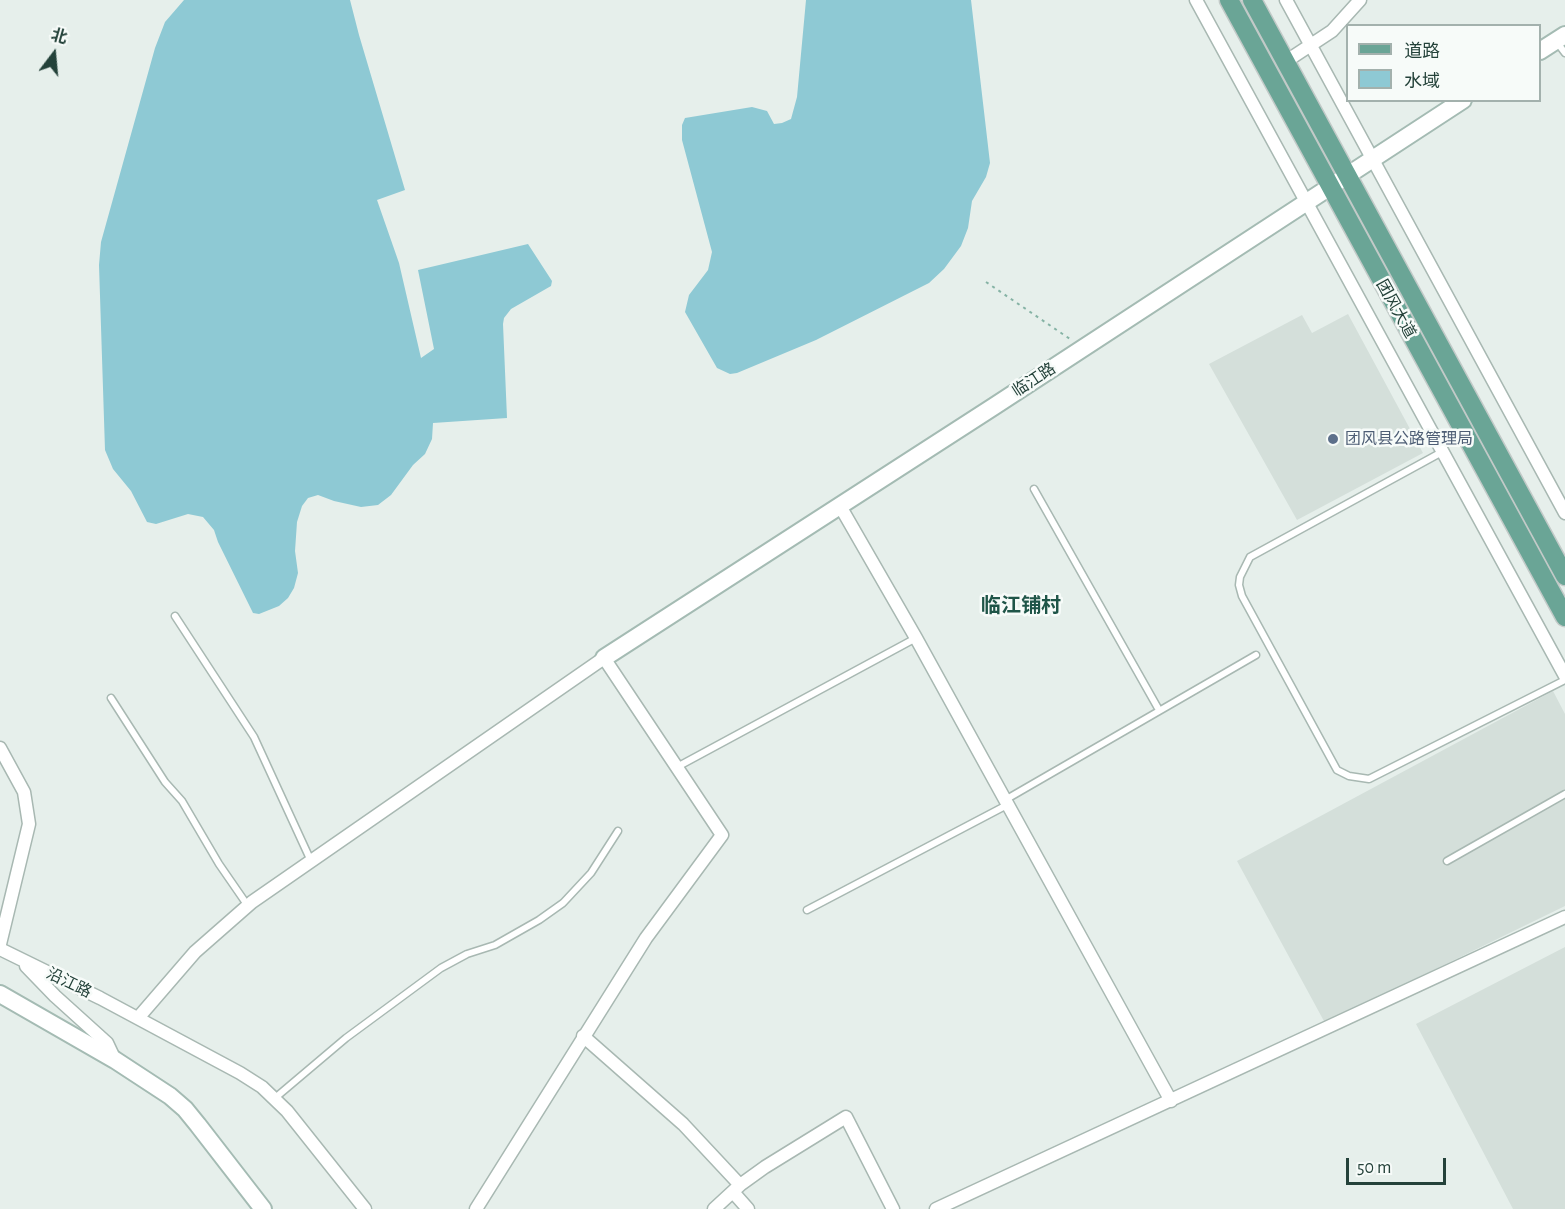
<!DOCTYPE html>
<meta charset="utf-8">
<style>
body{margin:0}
#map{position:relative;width:1565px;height:1209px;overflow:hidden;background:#e6efeb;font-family:"Alegreya Sans","Noto Sans SC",sans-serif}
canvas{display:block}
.legend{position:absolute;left:1346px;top:24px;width:195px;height:78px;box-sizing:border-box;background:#f7fbf9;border:2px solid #a3b1ad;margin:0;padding:8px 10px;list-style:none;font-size:18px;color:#24423a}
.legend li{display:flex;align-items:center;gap:12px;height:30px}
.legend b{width:30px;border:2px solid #a3b1ad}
.north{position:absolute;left:24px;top:24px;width:60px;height:60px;-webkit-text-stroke:4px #f7fbf9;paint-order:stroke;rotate:16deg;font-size:16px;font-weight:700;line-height:24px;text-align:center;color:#24423a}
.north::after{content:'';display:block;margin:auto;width:21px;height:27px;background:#24423a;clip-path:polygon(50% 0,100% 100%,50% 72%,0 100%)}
.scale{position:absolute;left:1346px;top:1158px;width:100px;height:27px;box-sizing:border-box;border:3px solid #24423a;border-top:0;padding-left:8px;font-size:18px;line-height:21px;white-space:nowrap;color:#24423a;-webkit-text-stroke:4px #f7fbf9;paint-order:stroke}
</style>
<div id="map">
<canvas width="1565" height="1209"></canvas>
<ul class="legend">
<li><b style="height:8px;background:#6aa596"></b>道路</li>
<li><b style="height:16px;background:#8ec9d4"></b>水域</li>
</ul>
<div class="north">北</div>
<div class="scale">50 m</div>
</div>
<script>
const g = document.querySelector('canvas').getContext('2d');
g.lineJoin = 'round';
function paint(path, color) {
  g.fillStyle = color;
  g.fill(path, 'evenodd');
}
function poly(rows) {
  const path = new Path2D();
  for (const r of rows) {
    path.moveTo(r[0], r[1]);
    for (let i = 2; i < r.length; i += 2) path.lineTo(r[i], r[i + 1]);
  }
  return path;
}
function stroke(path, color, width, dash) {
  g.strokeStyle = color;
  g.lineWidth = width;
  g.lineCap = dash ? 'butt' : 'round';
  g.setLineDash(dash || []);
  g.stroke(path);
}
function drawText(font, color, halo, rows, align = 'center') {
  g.font = font + ' "Alegreya Sans","Noto Sans SC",sans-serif';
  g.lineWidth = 5;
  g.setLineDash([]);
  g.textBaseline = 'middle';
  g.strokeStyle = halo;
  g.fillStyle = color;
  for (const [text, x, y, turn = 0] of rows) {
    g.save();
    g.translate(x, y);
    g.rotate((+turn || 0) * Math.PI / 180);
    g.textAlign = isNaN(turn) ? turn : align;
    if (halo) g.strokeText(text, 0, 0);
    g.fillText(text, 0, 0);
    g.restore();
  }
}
paint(poly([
 [1348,314,1423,453,1297,520,1209,364,1302,315,1312,333],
 [1553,691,1565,714,1565,906,1325,1023,1237,861],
 [1565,947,1565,1209,1513,1209,1416,1024]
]), '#d4dfda');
paint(poly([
 [184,0,350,0,359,35,405,190,377,200,399,263,421,358,434,349,418,270,528,244,552,281,551,286,511,309,504,318,503,324,507,418,433,423,432,439,425,454,413,465,391,495,378,505,361,507,334,501,318,495,308,498,302,506,297,522,295,551,298,573,294,588,288,598,279,606,259,614,253,613,218,542,214,530,203,517,188,514,156,524,147,522,131,491,113,469,105,450,99,265,101,242,155,48,165,22],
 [806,0,971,0,990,163,986,177,972,201,968,228,961,246,944,269,929,283,816,340,737,373,730,374,717,368,685,312,689,295,708,270,712,252,682,140,682,125,685,118,752,107,767,111,774,124,782,123,791,119,797,97]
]), '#8ec9d4');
const lane = poly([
 [1556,41,1565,53],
 [1442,452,1250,557,1240,577,1239,585,1242,596,1337,770,1349,776,1369,779,1565,680],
 [1034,489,1159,710],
 [175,616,254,737,311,861],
 [111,698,165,782,182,801,219,864,248,906],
 [677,767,916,638],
 [1005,800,1256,655],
 [1447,861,1565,794],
 [807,910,1007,805],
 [275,1098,346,1038,441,968,467,954,495,945,539,920,563,903,591,873,618,831]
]);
const street = poly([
 [1196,0,1565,676],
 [1286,0,1565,513],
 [1285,62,1332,31,1360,0],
 [840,506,916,638,1171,1101],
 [0,748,24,792,29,824,0,944],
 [0,949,100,998,240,1073,262,1087,287,1111,365,1209],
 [26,966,55,996,107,1043,115,1060],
 [138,1018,195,952,252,902,604,658,722,835,646,938,476,1209],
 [583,1036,683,1124,740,1185],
 [733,1192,748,1209],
 [714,1209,740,1185,765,1167,846,1117,893,1209],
 [936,1209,1565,917]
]);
const secondary = poly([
 [1540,51,1565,35],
 [604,658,993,407,1463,100],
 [0,994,115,1060,170,1096,185,1109,198,1125,263,1209]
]);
const primary = poly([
 [1229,0,1565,617],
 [1252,0,1565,576]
]);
stroke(lane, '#a8b8b2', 9);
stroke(street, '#a8b8b2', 15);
stroke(secondary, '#a4bbb3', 20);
stroke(primary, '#c2cac8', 21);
stroke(poly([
 [986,282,1070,339]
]), '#86b3a5', 2, [3, 4.5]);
stroke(lane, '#fff', 6);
stroke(street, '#fff', 12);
stroke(secondary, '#fff', 16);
stroke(primary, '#6aa596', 18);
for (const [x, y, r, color] of [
 [1333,439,6,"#5c6f8a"]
]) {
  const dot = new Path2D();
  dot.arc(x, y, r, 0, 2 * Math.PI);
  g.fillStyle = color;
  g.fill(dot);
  stroke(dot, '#f7fbf9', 2);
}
drawText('16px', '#24423a', '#f7fbf9', [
 ["团风大道",1396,309,61],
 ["临江路",1034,380,-33],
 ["沿江路",69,983,26]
]);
drawText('16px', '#4e5e75', '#f7fbf9', [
 ["团风县公路管理局",1345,439]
], 'left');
drawText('bold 20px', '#1f5548', '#f7fbf9', [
 ["临江铺村",1021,606]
]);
</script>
